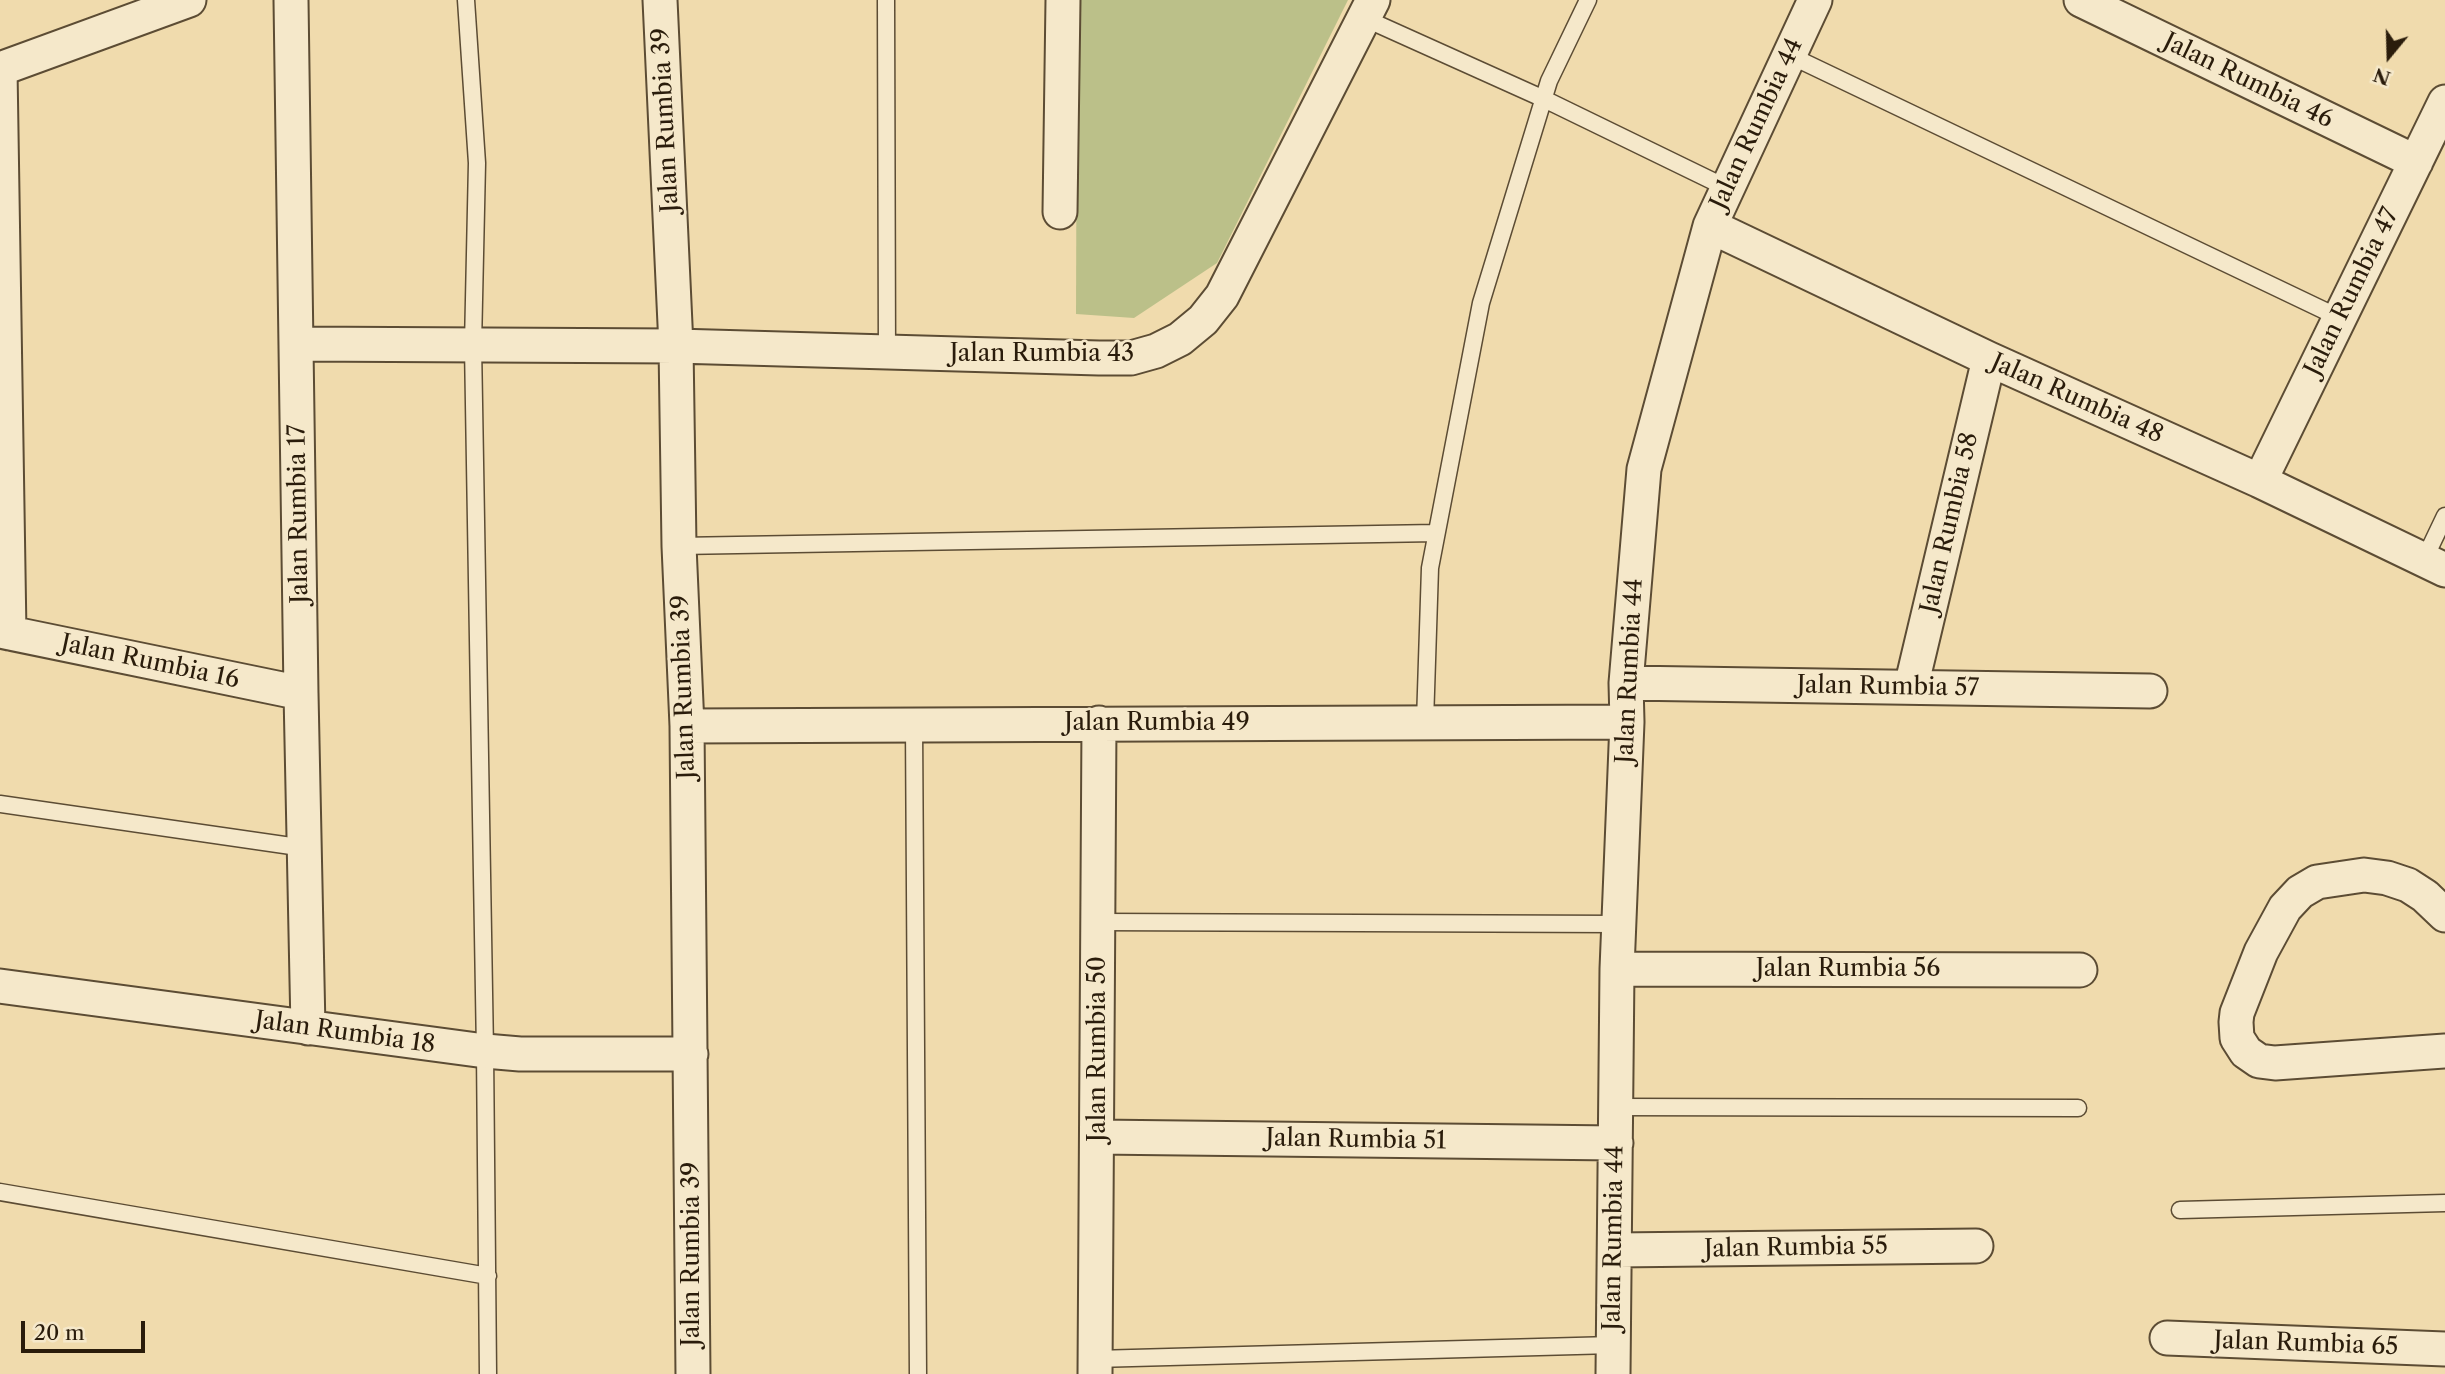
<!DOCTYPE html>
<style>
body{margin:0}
#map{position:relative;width:2445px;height:1374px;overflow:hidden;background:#f0dbad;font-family:"Libre Caslon Text",serif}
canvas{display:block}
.north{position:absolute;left:2354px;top:21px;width:70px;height:70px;-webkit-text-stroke:5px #f5e8ca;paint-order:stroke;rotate:199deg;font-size:19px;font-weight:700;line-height:28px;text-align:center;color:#2a1c0b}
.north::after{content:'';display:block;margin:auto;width:24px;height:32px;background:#2a1c0b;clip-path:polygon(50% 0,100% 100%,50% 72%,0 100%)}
.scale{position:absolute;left:21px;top:1321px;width:124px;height:32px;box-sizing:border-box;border:4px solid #2a1c0b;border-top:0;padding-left:9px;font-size:21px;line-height:24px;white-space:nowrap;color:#2a1c0b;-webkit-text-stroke:5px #f5e8ca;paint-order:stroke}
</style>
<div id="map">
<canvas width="2445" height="1374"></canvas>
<div class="north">N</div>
<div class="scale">20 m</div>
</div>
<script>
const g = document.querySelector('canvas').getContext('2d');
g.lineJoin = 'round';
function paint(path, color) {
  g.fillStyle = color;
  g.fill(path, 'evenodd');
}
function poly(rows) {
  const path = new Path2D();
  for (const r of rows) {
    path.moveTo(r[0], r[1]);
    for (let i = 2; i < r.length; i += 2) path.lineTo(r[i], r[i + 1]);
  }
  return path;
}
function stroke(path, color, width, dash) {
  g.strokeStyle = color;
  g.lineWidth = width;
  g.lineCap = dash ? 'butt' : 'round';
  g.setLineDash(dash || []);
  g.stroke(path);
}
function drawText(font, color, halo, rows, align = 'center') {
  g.font = font + ' "Libre Caslon Text",serif';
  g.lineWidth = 5;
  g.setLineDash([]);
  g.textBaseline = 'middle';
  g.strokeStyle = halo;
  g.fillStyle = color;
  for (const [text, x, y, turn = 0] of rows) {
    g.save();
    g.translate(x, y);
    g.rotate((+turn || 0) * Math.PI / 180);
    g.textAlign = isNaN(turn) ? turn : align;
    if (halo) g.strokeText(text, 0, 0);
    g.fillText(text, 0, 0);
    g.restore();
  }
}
paint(poly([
 [1077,0,1348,0,1217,263,1134,318,1076,314]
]), '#bbc089');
const service = poly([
 [466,0,477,163,473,345,485,1051,488,1374],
 [886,0,887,353],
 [1364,18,1544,99,1727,188],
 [1789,55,2340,318],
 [679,546,1436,533],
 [2424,560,2445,516],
 [1425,722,1430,568,1481,303,1549,81,1588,0],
 [914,725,918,1374],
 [0,804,305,848],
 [1098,922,1619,924],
 [1616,1107,2078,1108],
 [0,1192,488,1276],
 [2180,1210,2445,1203],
 [1095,1359,1613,1345]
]);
const minor = poly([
 [291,0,301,693,308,1028],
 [660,0,676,346,679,546,687,726,693,1374],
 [2081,0,2416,162],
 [0,69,9,633],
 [0,69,189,0],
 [1060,212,1063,0],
 [1710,226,1989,359,2260,481,2445,570],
 [297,344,676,346,1099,358,1131,358,1156,351,1180,339,1203,320,1222,296,1373,0],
 [2260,481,2445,102],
 [0,631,301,693],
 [1626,683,2150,691],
 [1911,687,1989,359],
 [687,726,1627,722],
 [2445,915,2425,896,2408,885,2387,878,2364,875,2317,882,2300,892,2285,908,2261,952,2237,1013,2236,1022,2237,1038,2246,1052,2259,1061,2275,1063,2445,1051],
 [1617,969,2080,970],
 [0,986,485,1051,520,1054,691,1054],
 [1097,1137,1616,1143],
 [1615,1250,1976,1246],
 [2167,1338,2445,1349],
 [1095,1374,1099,723],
 [1613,1374,1617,969,1627,722,1626,683,1644,469,1710,226,1815,0]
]);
stroke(service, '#5c4c34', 19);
stroke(minor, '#5c4c34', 37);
stroke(service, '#f5e8ca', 16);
stroke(minor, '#f5e8ca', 33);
drawText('24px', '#2a1c0b', '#f5e8ca', [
 ["Jalan Rumbia 46",2248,81,26],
 ["Jalan Rumbia 39",666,120,-93],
 ["Jalan Rumbia 44",1757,124,-65],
 ["Jalan Rumbia 47",2352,292,-64],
 ["Jalan Rumbia 43",1042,354],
 ["Jalan Rumbia 48",2077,399,24],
 ["Jalan Rumbia 17",299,514,-91],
 ["Jalan Rumbia 58",1950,523,-77],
 ["Jalan Rumbia 16",150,662,12],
 ["Jalan Rumbia 44",1630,671,-87],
 ["Jalan Rumbia 39",684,687,-92],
 ["Jalan Rumbia 57",1888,687,1],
 ["Jalan Rumbia 49",1157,723],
 ["Jalan Rumbia 56",1848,969],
 ["Jalan Rumbia 18",345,1033,8],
 ["Jalan Rumbia 50",1098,1049,-90],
 ["Jalan Rumbia 51",1356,1140,1],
 ["Jalan Rumbia 44",1614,1238,-89],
 ["Jalan Rumbia 55",1796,1248,-1],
 ["Jalan Rumbia 39",692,1254,-90],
 ["Jalan Rumbia 65",2306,1344,2]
]);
</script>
